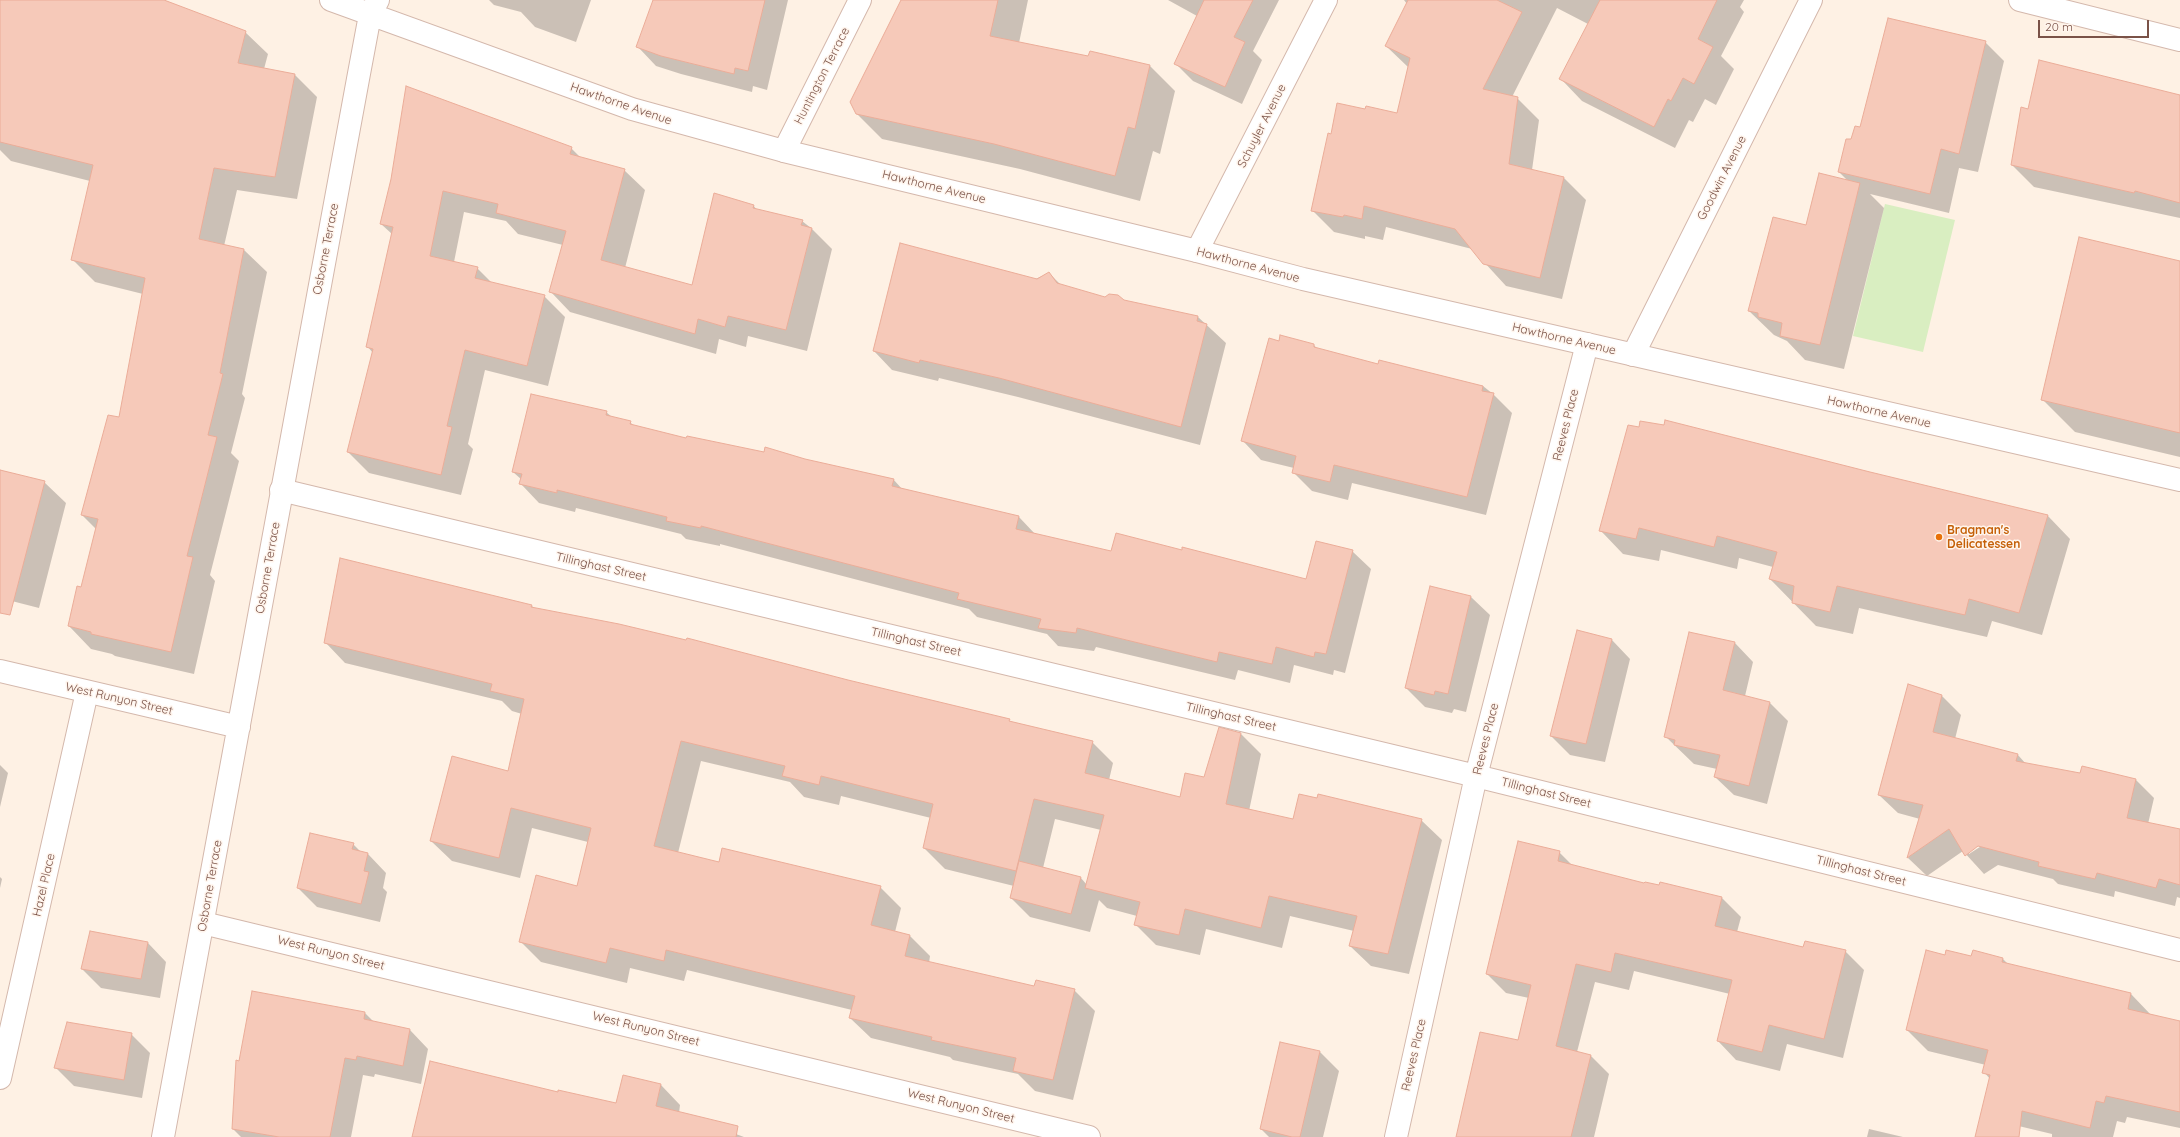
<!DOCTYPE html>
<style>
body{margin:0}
#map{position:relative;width:2180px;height:1137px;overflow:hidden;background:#fef1e4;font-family:Quicksand,sans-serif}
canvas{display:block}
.scale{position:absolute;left:2038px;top:20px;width:111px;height:18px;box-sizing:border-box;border:2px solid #7a5247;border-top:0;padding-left:5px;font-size:12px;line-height:14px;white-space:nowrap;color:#7a5247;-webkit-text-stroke:3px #fff5ed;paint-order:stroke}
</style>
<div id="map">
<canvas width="2180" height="1137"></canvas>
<div class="scale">20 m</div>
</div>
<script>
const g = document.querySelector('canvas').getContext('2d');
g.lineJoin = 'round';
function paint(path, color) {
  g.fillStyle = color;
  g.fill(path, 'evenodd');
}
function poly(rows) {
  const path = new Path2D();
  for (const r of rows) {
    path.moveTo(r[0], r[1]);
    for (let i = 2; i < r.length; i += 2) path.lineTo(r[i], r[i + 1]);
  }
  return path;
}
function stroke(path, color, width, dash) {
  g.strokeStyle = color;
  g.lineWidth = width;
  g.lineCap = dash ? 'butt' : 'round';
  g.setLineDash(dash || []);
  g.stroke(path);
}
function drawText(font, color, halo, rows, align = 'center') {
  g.font = font + ' Quicksand,sans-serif';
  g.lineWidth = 3;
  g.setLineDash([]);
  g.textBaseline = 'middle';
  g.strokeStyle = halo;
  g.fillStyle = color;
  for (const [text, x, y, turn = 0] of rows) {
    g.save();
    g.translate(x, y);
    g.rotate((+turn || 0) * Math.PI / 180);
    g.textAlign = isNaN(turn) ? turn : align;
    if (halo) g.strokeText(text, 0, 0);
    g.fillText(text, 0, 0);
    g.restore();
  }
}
paint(poly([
 [1885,204,1955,220,1923,352,1853,336]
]), '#d9eec1');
paint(poly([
 [0,0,160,0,245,32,268,54,264,69,294,74,317,97,297,199,237,190,224,246,244,250,267,272,242,394,245,398,231,453,239,461,210,575,215,581,194,674,115,656,112,654,91,649,69,626,82,588,96,529,82,515,120,418,143,294,95,282,72,259,90,181,11,161,0,150],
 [489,0,591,0,576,42,535,27,521,12,494,5],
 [654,0,788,0,767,90,753,86,752,92,681,74,656,66,638,47],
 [902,0,1028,0,1019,43,1089,58,1150,66,1175,91,1160,154,1153,151,1140,201,1020,169,882,139,857,114],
 [1168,0,1279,0,1253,51,1262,60,1242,104,1193,81,1176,64,1197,16],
 [1404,0,1744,0,1740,7,1744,12,1721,56,1734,69,1716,105,1705,99,1693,122,1689,120,1675,148,1582,101,1561,79,1588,24,1557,8,1512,97,1517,98,1539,120,1532,170,1564,178,1586,200,1562,299,1506,286,1472,249,1386,227,1383,240,1365,236,1365,239,1334,232,1312,210,1332,135,1397,115,1408,67,1386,46,1407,4],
 [1985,42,2004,61,1978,172,1959,168,1949,213,1870,194,1884,208,1844,369,1805,360,1787,341,1774,335,1749,311,1807,226,1847,180,1839,172,1852,140,1861,128],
 [2180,95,2180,218,2034,187,2012,165,2028,110],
 [571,148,581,158,624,170,645,190,625,268,693,286,753,205,757,210,802,221,811,228,832,249,807,351,748,336,746,347,719,339,716,354,570,312,550,291,563,245,518,234,506,221,464,212,454,262,477,268,493,284,544,296,565,317,548,386,485,370,468,444,473,449,461,495,369,473,348,452,373,353,367,346,392,234,381,224,392,179],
 [2180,262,2180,457,2075,432,2042,399],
 [1049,273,1061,285,1105,298,1198,317,1226,343,1200,445,1018,397,939,378,938,381,892,370,874,351],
 [1314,345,1317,349,1379,365,1483,386,1493,394,1512,413,1486,515,1352,483,1348,500,1312,491,1293,472,1294,468,1261,460,1243,441],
 [606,412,612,417,630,422,635,427,687,440,805,460,893,479,903,490,1019,517,1036,535,1112,552,1182,551,1307,580,1352,551,1371,569,1345,673,1334,670,1333,675,1294,665,1290,683,1238,670,1235,680,1096,647,1094,651,1058,646,1047,634,977,617,969,609,720,544,720,546,686,539,681,534,576,508,575,512,539,503,521,484,522,480,513,472],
 [0,470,44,482,66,503,39,608,0,598],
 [1870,473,2048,516,2070,539,2042,635,1992,621,1987,637,1859,608,1853,634,1816,626,1770,579,1773,567,1739,558,1737,569,1661,550,1659,561,1623,554,1601,531],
 [1431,587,1471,597,1490,615,1466,712,1454,709,1452,713,1425,707,1406,688],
 [532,606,535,609,848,681,1092,742,1113,763,1109,780,1180,798,1205,778,1241,734,1261,754,1249,811,1294,821,1421,820,1442,840,1409,974,1371,966,1350,946,1354,931,1290,916,1282,948,1206,929,1200,955,1156,945,1135,924,1137,916,1107,908,1099,900,1090,932,1030,917,1011,898,1014,886,945,869,924,848,931,818,841,796,839,805,804,797,790,782,701,761,678,853,719,863,880,887,901,908,895,932,910,936,930,956,929,963,1035,987,1074,990,1095,1011,1073,1100,1035,1091,1018,1074,953,1060,950,1057,871,1038,850,1018,852,1010,687,970,684,981,630,968,627,983,541,962,520,941,577,887,588,842,532,828,520,878,452,861,431,841,509,772,522,714,512,711,502,701,345,663,325,642],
 [1055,819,1101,830,1087,885,1081,878,1043,868],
 [1612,640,1630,659,1605,762,1570,755,1551,736],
 [1735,643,1753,662,1745,696,1770,703,1788,721,1767,804,1734,795,1715,777,1717,769,1694,764,1666,737],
 [1908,685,1942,696,1961,715,1955,739,2018,755,2026,764,2081,774,2136,780,2154,798,2148,824,2180,830,2180,898,2177,897,2175,906,2115,891,2114,897,2058,884,2053,879,1998,865,1984,874,1963,851,1927,876,1908,858,1920,819,1898,813,1879,795],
 [1982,843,1983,845,1969,854,1969,851],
 [0,765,8,773,0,807],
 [353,844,362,853,368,854,386,873,383,888,387,892,380,922,317,907,298,888],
 [1559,852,1573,866,1645,884,1660,887,1661,883,1722,898,1741,917,1737,932,1804,948,1845,951,1864,970,1843,1058,1787,1044,1780,1071,1736,1060,1718,1041,1730,994,1634,971,1629,990,1595,982,1577,1052,1590,1055,1609,1074,1594,1137,1457,1137,1518,1041,1529,998,1506,993,1487,974],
 [0,877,2,879,0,888],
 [148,943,166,962,160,998,101,988,82,969],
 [1973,952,2003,959,2008,964,2131,994,2152,1016,2180,1022,2180,1128,2127,1117,2125,1123,2117,1121,2113,1137,2052,1137,2052,1134,2006,1123,1990,1079,1984,1072,1986,1065,1928,1051,1907,1030,1946,956,1972,957],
 [365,1013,374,1022,410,1030,428,1049,421,1084,375,1074,374,1077,363,1075,351,1137,241,1137,233,1129,239,1062],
 [131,1034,150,1053,142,1098,74,1086,56,1068],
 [1320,1052,1339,1071,1323,1137,1269,1137,1261,1129],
 [661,1085,680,1105,679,1113,744,1137,413,1137,558,1093,617,1104],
 [1869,1129,1903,1137,1867,1137]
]), '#0003');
const building = poly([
 [0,0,164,0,246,31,238,63,295,74,275,177,214,168,199,239,244,249,220,373,223,374,208,435,217,437,187,556,193,557,171,652,91,634,91,632,68,626,77,586,81,587,98,519,81,515,108,415,119,417,145,278,71,260,93,165,0,142,0,0],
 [653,0,765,0,748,71,735,68,734,74,661,56,636,47,653,0],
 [901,0,998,0,990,36,1088,56,1090,51,1150,65,1135,129,1128,127,1115,176,994,144,856,114,850,102,901,0],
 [1204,0,1253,0,1234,37,1245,42,1225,87,1174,64,1204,0],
 [1408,0,1497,0,1522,12,1483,89,1518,97,1509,164,1564,177,1540,278,1483,264,1455,229,1364,206,1362,219,1344,215,1343,217,1311,211,1328,133,1331,134,1337,103,1365,109,1366,106,1397,113,1410,58,1385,46,1408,0],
 [1600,0,1717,0,1698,39,1713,47,1694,84,1683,78,1671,101,1668,99,1654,127,1559,79,1600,0],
 [1888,18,1986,41,1959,154,1941,149,1930,194,1838,172,1846,139,1851,139,1855,126,1860,127,1888,18],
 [2039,60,2180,95,2180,203,2135,191,2134,193,2011,165,2021,107,2028,109,2039,60],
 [406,86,572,147,570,154,625,169,601,260,692,285,714,193,754,205,753,208,803,220,801,225,812,228,786,330,728,316,725,327,698,319,695,334,549,292,566,231,496,213,498,204,443,191,430,256,478,267,475,278,545,295,527,366,465,350,447,426,452,427,441,475,347,452,373,349,366,347,393,227,380,224,391,179,406,86],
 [1819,173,1860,183,1820,345,1780,336,1782,323,1758,317,1758,313,1748,311,1773,217,1806,225,1819,173],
 [2079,237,2180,261,2180,433,2041,400,2079,237],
 [900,243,1037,279,1049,272,1057,283,1105,297,1109,294,1118,295,1124,300,1198,316,1197,321,1207,324,1181,427,999,378,920,360,919,363,873,351,900,243],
 [1280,335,1314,344,1314,347,1378,364,1379,360,1483,386,1482,391,1494,393,1467,497,1334,465,1330,482,1292,473,1296,456,1241,441,1269,338,1279,341,1280,335],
 [531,394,607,411,606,415,631,421,630,424,686,438,687,436,764,452,765,447,805,459,894,479,892,486,1019,516,1016,529,1111,551,1116,533,1182,550,1182,547,1306,579,1316,541,1353,550,1326,654,1315,652,1314,657,1276,647,1272,664,1219,652,1217,662,1077,628,1076,633,1038,628,1041,619,957,599,959,593,701,526,701,528,666,521,667,517,557,490,557,493,519,484,522,474,512,472,531,394],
 [1665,420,1870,472,2048,515,2019,613,1969,599,1965,615,1837,586,1830,612,1792,603,1794,586,1769,579,1777,552,1717,536,1714,547,1639,528,1636,539,1599,531,1628,425,1639,427,1640,421,1664,425,1665,420],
 [0,470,45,481,10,615,0,613,0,470],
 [340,558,532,605,531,607,619,624,686,640,687,638,848,680,1010,719,1009,721,1093,741,1085,773,1180,797,1185,773,1204,777,1219,727,1241,733,1226,804,1293,819,1299,794,1317,798,1318,794,1422,819,1388,954,1349,946,1357,916,1269,896,1261,928,1185,909,1179,935,1134,925,1140,902,1085,888,1104,815,1034,799,1016,871,923,848,933,804,821,776,819,785,782,776,785,766,681,741,654,846,719,862,722,848,881,886,871,925,910,935,905,956,1034,986,1036,980,1075,989,1053,1080,1013,1071,1016,1058,931,1040,932,1037,849,1018,855,996,666,950,664,961,610,948,606,963,519,942,536,875,577,886,591,828,511,808,499,858,430,841,452,756,508,771,524,699,490,691,492,684,324,643,340,558],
 [1430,586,1471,596,1448,694,1435,691,1434,695,1405,688,1430,586],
 [1577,630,1612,639,1586,744,1550,736,1577,630],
 [1689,632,1735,642,1723,690,1770,702,1749,786,1714,777,1720,755,1674,745,1675,740,1664,737,1689,632],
 [1908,684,1942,695,1933,732,2018,754,2016,761,2080,773,2082,766,2136,779,2127,818,2180,829,2180,885,2159,879,2156,888,2097,873,2095,879,2038,866,2039,862,1978,846,1965,856,1949,829,1907,858,1923,805,1878,795,1908,684],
 [310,833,354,843,352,849,368,853,364,871,369,872,361,904,297,888,310,833],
 [1518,841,1560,851,1558,861,1644,883,1645,882,1659,885,1660,882,1722,897,1715,926,1803,947,1805,941,1846,950,1824,1039,1769,1025,1762,1052,1717,1041,1732,980,1615,953,1611,972,1576,964,1556,1046,1591,1055,1571,1137,1456,1137,1480,1032,1518,1040,1531,985,1486,974,1518,841],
 [1019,861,1081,877,1071,914,1010,898,1019,861],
 [90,931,148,942,141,979,81,969,90,931],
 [1926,950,1945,955,1946,950,1971,956,1973,950,2003,958,2002,962,2131,993,2128,1009,2180,1021,2180,1112,2106,1096,2104,1103,2096,1101,2090,1128,2022,1111,2019,1137,1975,1137,1990,1075,1982,1073,1988,1050,1906,1030,1926,950],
 [252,991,365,1012,364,1019,410,1029,403,1066,357,1056,356,1060,345,1058,330,1137,279,1137,232,1129,236,1060,239,1061,252,991],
 [67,1022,132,1033,124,1080,54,1068,67,1022],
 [1280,1042,1320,1051,1300,1137,1292,1137,1260,1129,1280,1042],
 [430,1061,558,1092,558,1090,616,1103,623,1075,661,1084,656,1106,738,1126,736,1137,412,1137,430,1061]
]);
paint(building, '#f6c9b9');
stroke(building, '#ebac98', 1);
const minor = poly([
 [2020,0,2180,40],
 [784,151,860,0],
 [1197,251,1326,0],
 [1633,355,1811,0],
 [281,490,1476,776,2180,950],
 [203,923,1089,1137],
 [0,1078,87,692],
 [1396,1137,1476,776,1587,344]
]);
const tertiary = poly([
 [331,0,632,109,784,151,1197,251,1303,279,2180,480],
 [0,671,239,727],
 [163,1137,358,79,370,15,378,0]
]);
stroke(minor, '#d4b8ac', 24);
stroke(tertiary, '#d4b8ac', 24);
stroke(minor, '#fff', 22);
stroke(tertiary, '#fff', 22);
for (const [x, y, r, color] of [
 [1939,537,4,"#e8710a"]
]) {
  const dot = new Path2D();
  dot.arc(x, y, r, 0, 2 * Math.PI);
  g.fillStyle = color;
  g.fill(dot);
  stroke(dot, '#fff5ed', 1.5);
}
drawText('12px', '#7a5247', '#fff5ed', [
 ["Huntington Terrace",822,76,-63],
 ["Hawthorne Avenue",621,104,19],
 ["Schuyler Avenue",1262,126,-63],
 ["Goodwin Avenue",1722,178,-63],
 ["Hawthorne Avenue",934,187,14],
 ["Osborne Terrace",326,249,-79],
 ["Hawthorne Avenue",1248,265,15],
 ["Hawthorne Avenue",1564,339,13],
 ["Hawthorne Avenue",1879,412,13],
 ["Reeves Place",1566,425,-76],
 ["Tillinghast Street",601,567,13],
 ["Osborne Terrace",268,568,-80],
 ["Tillinghast Street",916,642,13],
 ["West Runyon Street",119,699,13],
 ["Tillinghast Street",1231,717,13],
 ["Reeves Place",1486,739,-76],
 ["Tillinghast Street",1546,793,14],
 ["Tillinghast Street",1861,871,14],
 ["Hazel Place",44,885,-77],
 ["Osborne Terrace",210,886,-80],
 ["West Runyon Street",331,953,14],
 ["West Runyon Street",646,1029,14],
 ["Reeves Place",1414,1055,-77],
 ["West Runyon Street",961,1106,14]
]);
drawText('bold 12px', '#c56008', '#fff5ed', [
 ["Bragman's",1947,530],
 ["Delicatessen",1947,544]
], 'left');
</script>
